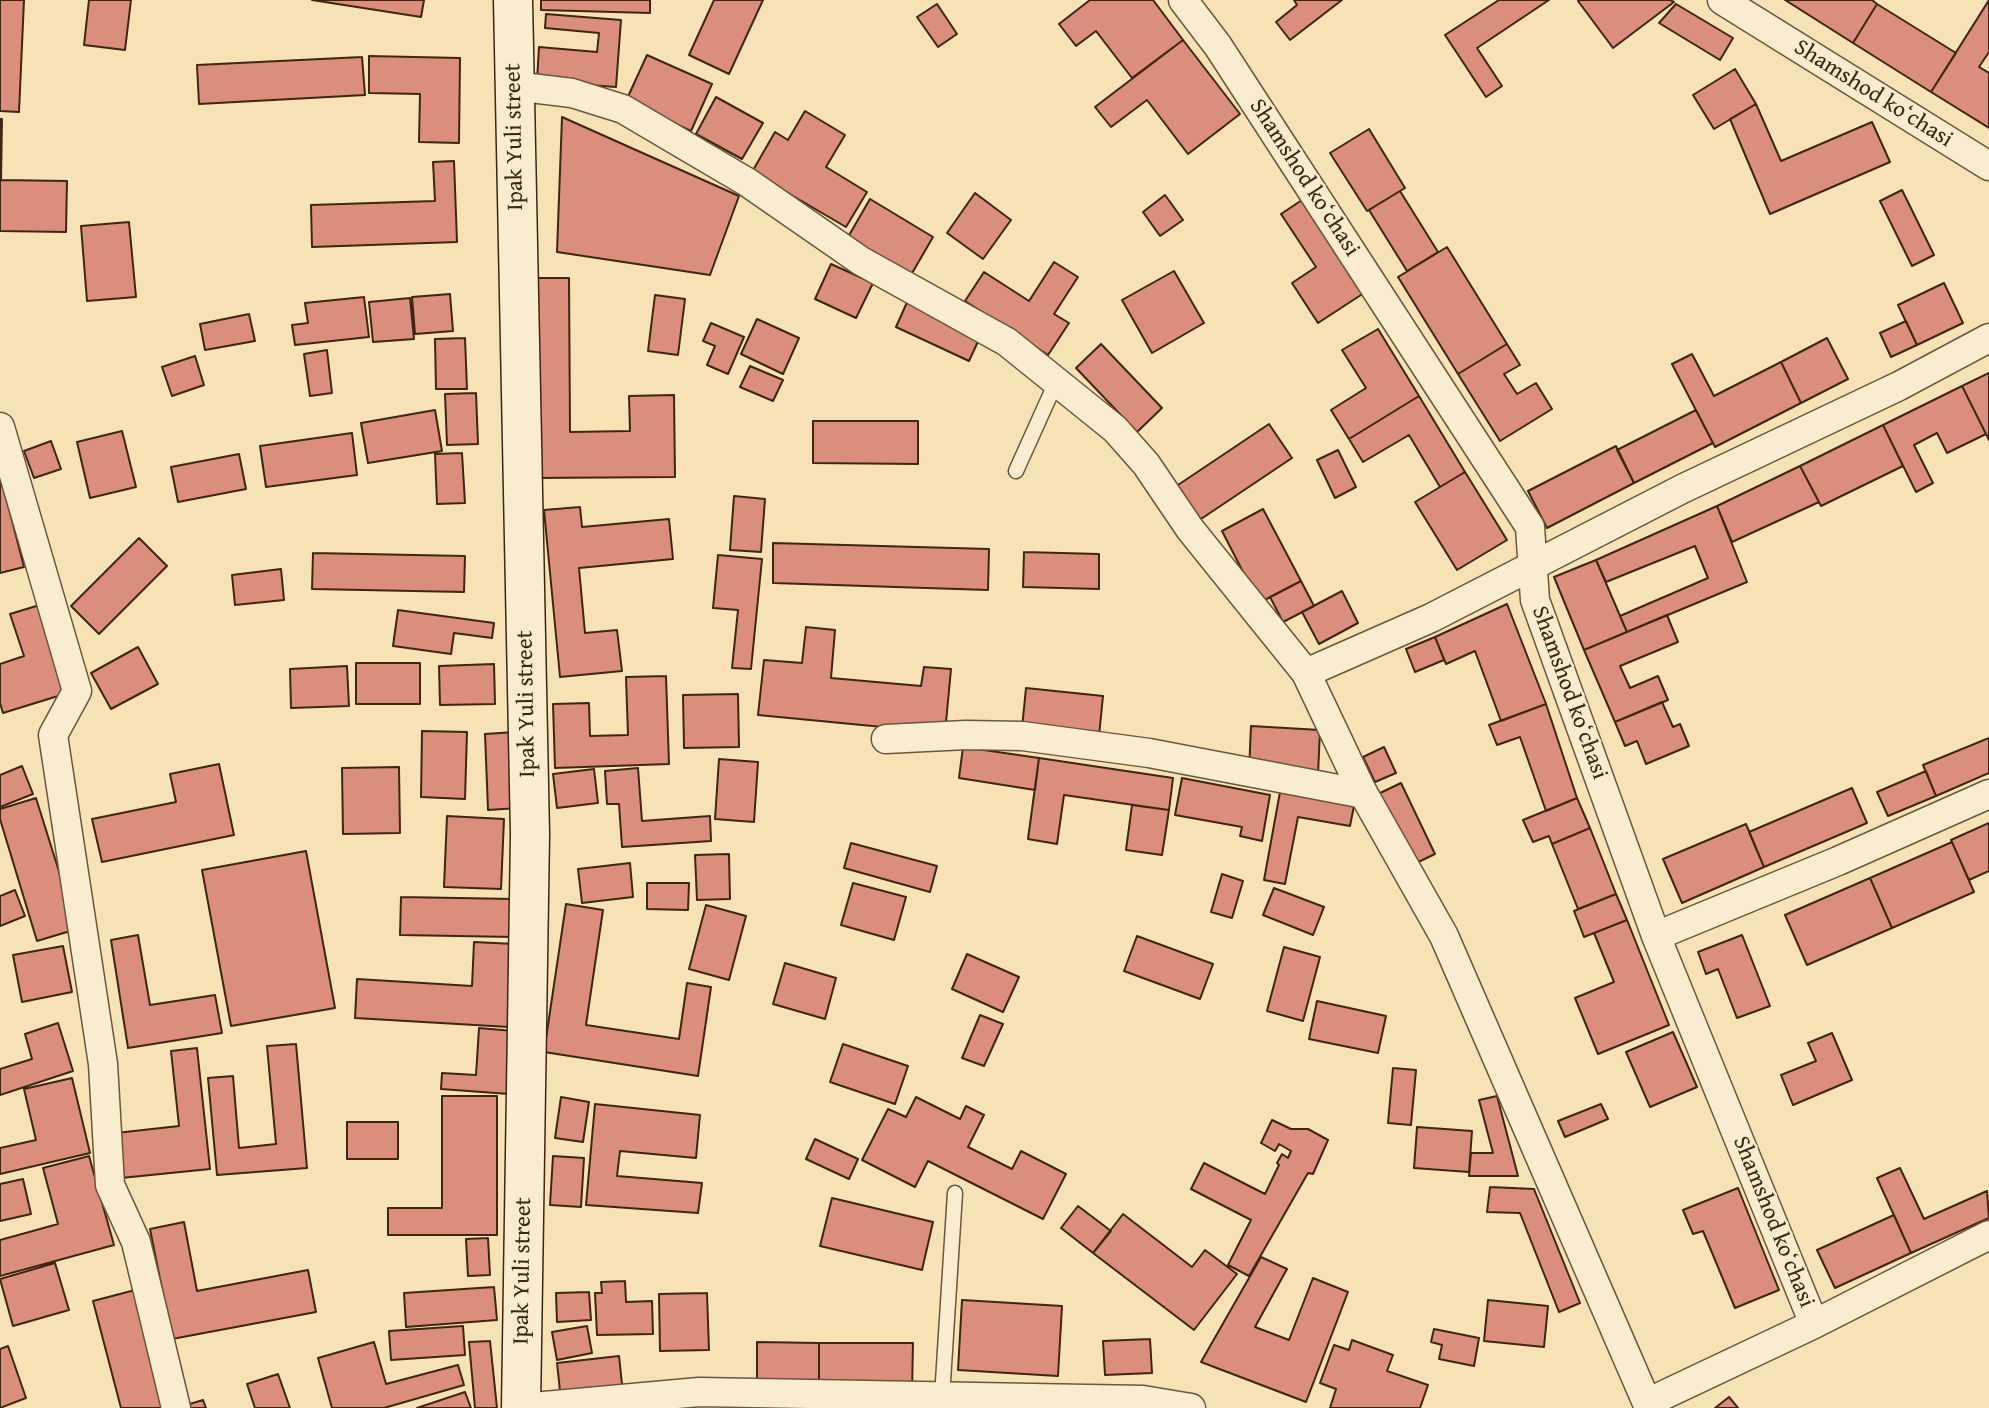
<!DOCTYPE html>
<meta charset="utf-8">
<style>
body{margin:0}
canvas{display:block;background:#f7e2b5}
</style>
<canvas width="1989" height="1408"></canvas>
<script>
const g = document.querySelector('canvas').getContext('2d');
g.lineJoin = 'round';
function paint(path, color) {
  g.fillStyle = color;
  g.fill(path, 'evenodd');
}
function poly(rows) {
  const path = new Path2D();
  for (const r of rows) {
    path.moveTo(r[0], r[1]);
    for (let i = 2; i < r.length; i += 2) path.lineTo(r[i], r[i + 1]);
  }
  return path;
}
function stroke(path, color, width, dash) {
  g.strokeStyle = color;
  g.lineWidth = width;
  g.lineCap = dash ? 'butt' : 'round';
  g.setLineDash(dash || []);
  g.stroke(path);
}
function drawText(font, color, halo, rows, align = 'center') {
  g.font = font + ' "Gentium Book Plus",serif';
  g.lineWidth = 5;
  g.setLineDash([]);
  g.textBaseline = 'middle';
  g.strokeStyle = halo;
  g.fillStyle = color;
  for (const [text, x, y, turn = 0] of rows) {
    g.save();
    g.translate(x, y);
    g.rotate((+turn || 0) * Math.PI / 180);
    g.textAlign = isNaN(turn) ? turn : align;
    if (halo) g.strokeText(text, 0, 0);
    g.fillText(text, 0, 0);
    g.restore();
  }
}
const building = poly([
 [0,0,24,0,19,112,0,111,0,0],
 [89,0,131,0,125,50,84,45,89,0],
 [312,0,424,0,421,17,312,0],
 [541,0,650,0,650,13,541,10,541,0],
 [714,0,763,0,729,74,689,55,714,0],
 [1090,0,1153,0,1183,40,1132,78,1096,31,1076,46,1059,24,1090,0],
 [1294,0,1342,0,1290,40,1276,22,1297,5,1294,0],
 [1499,0,1549,0,1477,48,1502,86,1486,97,1445,35,1499,0],
 [1580,0,1670,0,1674,2,1613,48,1578,1,1580,0],
 [1785,0,1872,0,1877,4,1853,43,1785,0],
 [1989,0,1989,52,1979,67,1989,73,1989,128,1931,92,1989,0],
 [937,4,957,34,938,47,917,17,937,4],
 [1676,4,1733,38,1720,60,1659,23,1676,4],
 [1877,4,1956,53,1931,92,1853,43,1877,4],
 [546,14,621,20,616,87,537,81,539,47,597,52,599,33,545,28,546,14],
 [1183,40,1240,114,1188,154,1147,100,1111,127,1095,107,1183,40],
 [647,55,712,84,691,131,626,101,647,55],
 [369,56,460,58,459,143,419,142,420,94,369,93,369,56],
 [362,57,365,95,199,104,197,65,362,57],
 [1735,69,1756,104,1714,129,1693,95,1735,69],
 [716,97,763,123,742,159,696,134,716,97],
 [1756,104,1781,161,1872,122,1890,162,1770,214,1730,119,1756,104],
 [805,111,845,135,826,167,867,192,846,227,752,172,775,132,788,140,805,111],
 [562,117,739,196,710,275,557,252,562,117],
 [0,119,2,119,1,180,67,181,66,232,0,231,0,119],
 [1369,129,1405,188,1367,211,1330,153,1369,129],
 [454,161,457,242,312,247,311,205,435,201,433,162,454,161],
 [1902,190,1934,255,1912,266,1880,201,1902,190],
 [1400,191,1438,252,1407,271,1369,210,1400,191],
 [975,193,1011,220,983,259,947,233,975,193],
 [1165,195,1183,220,1160,236,1143,212,1165,195],
 [870,199,933,237,911,275,848,237,870,199],
 [1302,200,1364,293,1318,323,1292,283,1316,267,1281,214,1302,200],
 [129,222,136,297,87,301,81,226,129,222],
 [1447,247,1507,344,1458,374,1398,277,1447,247],
 [1054,262,1078,277,1054,314,1069,323,1048,355,965,301,984,272,1029,301,1054,262],
 [831,264,873,283,856,318,815,299,831,264],
 [1174,271,1204,323,1152,353,1122,300,1174,271],
 [532,278,569,278,570,432,630,431,629,396,674,395,675,477,533,478,532,278],
 [1944,283,1963,323,1917,345,1898,305,1944,283],
 [450,294,453,331,415,334,412,297,450,294],
 [655,295,685,299,678,355,648,351,655,295],
 [364,297,369,337,295,345,292,325,308,323,305,303,364,297],
 [410,298,414,339,373,342,369,302,410,298],
 [908,300,981,335,969,361,896,327,908,300],
 [249,314,255,341,205,350,200,324,249,314],
 [757,319,799,338,783,374,741,354,757,319],
 [1906,321,1917,345,1891,357,1880,333,1906,321],
 [711,323,744,337,728,374,707,365,715,346,703,341,711,323],
 [1378,329,1419,396,1349,439,1331,410,1366,388,1342,350,1378,329],
 [465,338,467,389,436,389,435,339,465,338],
 [1827,338,1848,379,1801,403,1781,362,1827,338],
 [1101,344,1162,408,1137,432,1076,368,1101,344],
 [1507,344,1520,365,1504,374,1517,394,1536,383,1552,409,1500,441,1458,374,1507,344],
 [327,350,332,393,310,396,304,354,327,350],
 [1692,354,1714,396,1781,362,1801,403,1715,447,1672,364,1692,354],
 [195,356,204,385,172,396,162,367,195,356],
 [750,366,783,380,773,401,740,387,750,366],
 [1989,373,1989,440,1962,386,1989,373],
 [1962,386,1986,434,1947,453,1937,433,1914,445,1933,483,1916,492,1883,425,1962,386],
 [476,393,478,444,447,445,445,394,476,393],
 [1419,396,1465,472,1440,487,1409,435,1363,462,1349,439,1419,396],
 [435,410,442,451,368,463,361,423,435,410],
 [1696,410,1713,443,1634,483,1617,450,1696,410],
 [813,421,918,421,918,464,813,463,813,421],
 [1269,424,1292,458,1198,521,1175,487,1269,424],
 [1883,425,1903,466,1821,506,1800,466,1883,425],
 [122,431,136,487,90,498,77,442,122,431],
 [352,433,357,475,266,487,260,446,352,433],
 [51,441,61,469,34,478,24,451,51,441],
 [1616,446,1634,483,1547,528,1528,491,1616,446],
 [1338,450,1356,487,1335,498,1317,460,1338,450],
 [462,453,465,503,437,504,435,454,462,453],
 [239,454,246,489,178,502,171,467,239,454],
 [1800,466,1819,502,1732,542,1717,506,1800,466],
 [1465,472,1507,540,1457,570,1415,502,1465,472],
 [0,474,24,567,0,573,0,474],
 [734,496,765,499,761,552,730,550,734,496],
 [1717,506,1747,582,1627,632,1620,616,1708,578,1695,546,1606,582,1596,560,1717,506],
 [580,507,582,527,669,519,673,559,579,568,585,633,617,630,622,671,560,677,544,510,580,507],
 [1263,509,1301,581,1259,603,1222,531,1263,509],
 [139,538,167,566,99,634,71,606,139,538],
 [773,543,989,549,988,590,773,583,773,543],
 [1024,552,1099,554,1099,589,1023,587,1024,552],
 [313,553,465,556,464,592,312,589,313,553],
 [718,555,762,559,751,669,732,668,738,610,713,608,718,555],
 [1596,560,1627,632,1584,650,1554,577,1596,560],
 [281,569,284,600,235,605,232,575,281,569],
 [1301,581,1314,606,1283,622,1270,597,1301,581],
 [1342,591,1358,623,1319,644,1302,612,1342,591],
 [43,604,71,692,3,713,0,703,0,664,24,656,10,614,43,604],
 [1507,604,1546,704,1501,721,1475,651,1446,664,1435,637,1507,604],
 [398,610,494,623,492,638,454,633,451,654,393,646,398,610],
 [1667,615,1678,642,1620,666,1630,688,1658,676,1668,700,1615,722,1584,650,1667,615],
 [806,627,835,630,831,678,921,686,924,667,951,669,945,733,758,715,764,660,802,663,806,627],
 [1435,637,1444,660,1415,672,1406,649,1435,637],
 [138,647,158,684,111,709,91,673,138,647],
 [356,663,420,663,420,704,356,704,356,663],
 [494,664,495,704,440,705,439,666,494,664],
 [347,666,349,706,291,708,290,669,347,666],
 [666,676,669,764,555,768,553,704,589,703,590,736,628,735,626,677,666,676],
 [1026,688,1103,696,1099,736,1022,728,1026,688],
 [738,694,739,747,684,748,683,695,738,694],
 [1662,702,1673,727,1680,724,1689,746,1646,764,1637,741,1625,746,1615,722,1662,702],
 [1546,704,1577,798,1546,811,1520,737,1497,745,1489,725,1546,704],
 [1251,726,1320,730,1318,775,1249,772,1251,726],
 [422,731,467,732,465,799,421,797,422,731],
 [515,732,519,808,488,810,485,734,515,732],
 [1989,738,1989,773,1936,796,1923,765,1989,738],
 [963,747,1039,758,1035,790,959,778,963,747],
 [1384,747,1396,773,1375,782,1363,757,1384,747],
 [1039,758,1173,778,1169,810,1064,795,1057,844,1028,839,1039,758],
 [719,759,758,762,754,822,715,819,719,759],
 [219,764,234,835,102,862,92,819,176,802,170,774,219,764],
 [22,766,33,794,0,807,0,775,22,766],
 [399,767,400,833,343,834,342,768,399,767],
 [638,768,642,821,710,816,711,841,622,847,619,804,607,804,605,771,638,768],
 [594,769,598,803,557,808,553,774,594,769],
 [1926,771,1936,796,1888,816,1877,792,1926,771],
 [1182,778,1270,795,1262,841,1240,836,1242,827,1175,815,1182,778],
 [1401,783,1435,854,1412,865,1378,794,1401,783],
 [1852,788,1867,823,1764,867,1749,832,1852,788],
 [1280,792,1354,806,1350,826,1298,817,1285,884,1264,880,1280,792],
 [36,798,77,929,37,941,0,819,0,809,36,798],
 [1577,798,1590,828,1552,844,1549,836,1533,842,1523,820,1577,798],
 [1132,805,1169,810,1162,855,1126,850,1132,805],
 [447,816,504,819,501,889,444,887,447,816],
 [1989,823,1989,871,1969,880,1951,840,1989,823],
 [1746,824,1764,867,1682,903,1663,859,1746,824],
 [1590,828,1616,894,1578,909,1552,844,1590,828],
 [1952,842,1974,892,1892,928,1870,878,1952,842],
 [851,843,937,866,930,892,844,868,851,843],
 [306,851,335,1008,231,1026,202,870,306,851],
 [729,854,730,899,697,900,695,855,729,854],
 [630,863,633,897,582,903,578,869,630,863],
 [1222,874,1243,881,1232,918,1211,912,1222,874],
 [1870,878,1892,928,1807,965,1785,915,1870,878],
 [647,883,689,883,688,910,647,909,647,883],
 [853,883,906,897,894,940,841,925,853,883],
 [1274,888,1324,907,1313,935,1263,915,1274,888],
 [15,890,25,916,0,926,0,896,15,890],
 [1616,894,1627,920,1584,937,1574,911,1616,894],
 [401,897,514,899,514,937,400,935,401,897],
 [566,904,603,910,586,1025,679,1039,687,983,711,987,698,1076,544,1052,566,904],
 [706,905,746,916,729,980,689,969,706,905],
 [1627,920,1669,1025,1598,1054,1575,998,1614,982,1594,933,1627,920],
 [138,935,150,1005,215,995,222,1033,128,1048,111,940,138,935],
 [1742,935,1770,1006,1737,1018,1718,969,1706,974,1698,952,1742,935],
 [1137,936,1213,964,1200,999,1124,971,1137,936],
 [474,942,514,944,509,1027,355,1018,357,979,472,986,474,942],
 [63,946,72,992,22,1002,13,955,63,946],
 [1284,947,1320,957,1303,1021,1267,1011,1284,947],
 [967,954,1019,977,1003,1012,952,989,967,954],
 [785,963,836,978,825,1019,773,1004,785,963],
 [1317,1001,1386,1016,1378,1053,1309,1039,1317,1001],
 [980,1015,1003,1024,984,1066,962,1058,980,1015],
 [58,1023,73,1071,0,1095,0,1069,32,1059,25,1034,58,1023],
 [479,1028,514,1031,509,1094,441,1089,442,1073,476,1075,479,1028],
 [1673,1032,1697,1087,1650,1107,1626,1052,1673,1032],
 [1832,1033,1852,1080,1793,1105,1781,1075,1816,1061,1808,1043,1832,1033],
 [296,1044,307,1168,217,1175,208,1078,233,1076,239,1148,276,1144,267,1046,296,1044],
 [843,1044,908,1066,895,1104,830,1082,843,1044],
 [197,1048,210,1169,121,1178,116,1133,179,1126,171,1051,197,1048],
 [1393,1068,1416,1070,1411,1125,1388,1123,1393,1068],
 [72,1078,90,1153,0,1174,0,1148,36,1140,24,1089,72,1078],
 [442,1096,497,1096,497,1235,388,1235,388,1208,442,1208,442,1096],
 [1497,1096,1518,1176,1469,1176,1471,1153,1493,1153,1479,1100,1497,1096],
 [561,1097,589,1102,583,1142,555,1138,561,1097],
 [916,1097,960,1119,966,1106,984,1115,968,1147,1012,1169,1021,1151,1066,1174,1043,1219,928,1161,915,1187,862,1160,888,1109,906,1117,916,1097],
 [595,1104,700,1115,696,1158,620,1151,617,1176,702,1183,698,1213,586,1205,595,1104],
 [1601,1104,1608,1119,1565,1137,1558,1121,1601,1104],
 [1272,1120,1291,1129,1308,1129,1328,1140,1313,1174,1308,1173,1249,1276,1228,1265,1251,1220,1191,1189,1204,1163,1265,1194,1279,1165,1277,1163,1282,1154,1288,1158,1291,1151,1279,1144,1275,1151,1261,1143,1272,1120],
 [347,1122,398,1122,398,1159,347,1159,347,1122],
 [1417,1127,1472,1131,1469,1172,1414,1168,1417,1127],
 [815,1139,858,1159,849,1179,806,1159,815,1139],
 [89,1156,114,1245,0,1276,0,1240,58,1224,43,1168,89,1156],
 [553,1156,584,1158,581,1207,550,1205,553,1156],
 [1900,1168,1924,1219,1987,1191,1989,1218,1911,1253,1877,1178,1900,1168],
 [23,1179,31,1214,0,1221,0,1184,23,1179],
 [1490,1187,1534,1189,1580,1303,1559,1312,1520,1213,1487,1212,1490,1187],
 [1738,1188,1779,1290,1735,1308,1703,1231,1693,1234,1683,1210,1738,1188],
 [832,1198,933,1222,922,1270,820,1246,832,1198],
 [1078,1206,1111,1231,1093,1253,1061,1228,1078,1206],
 [1123,1214,1192,1267,1205,1250,1237,1274,1194,1330,1093,1253,1123,1214],
 [1894,1215,1911,1253,1835,1288,1817,1250,1894,1215],
 [184,1222,197,1291,308,1270,316,1312,172,1339,150,1229,184,1222],
 [488,1238,490,1275,468,1276,466,1239,488,1238],
 [1261,1257,1287,1269,1255,1327,1289,1340,1313,1278,1348,1292,1306,1402,1201,1362,1261,1257],
 [55,1263,69,1310,13,1326,0,1279,55,1263],
 [625,1281,626,1302,652,1301,653,1334,597,1335,595,1293,602,1293,601,1282,625,1281],
 [494,1287,497,1320,406,1327,404,1293,494,1287],
 [139,1289,170,1408,121,1408,93,1301,139,1289],
 [589,1292,591,1320,557,1322,556,1293,589,1292],
 [707,1293,709,1350,660,1351,659,1294,707,1293],
 [962,1300,1062,1306,1058,1376,958,1370,962,1300],
 [1488,1300,1548,1306,1544,1347,1484,1341,1488,1300],
 [463,1326,465,1355,391,1360,389,1331,463,1326],
 [587,1326,592,1353,557,1360,552,1332,587,1326],
 [1434,1329,1479,1338,1474,1366,1439,1359,1442,1345,1431,1342,1434,1329],
 [1150,1339,1152,1373,1105,1375,1103,1341,1150,1339],
 [1352,1340,1393,1355,1387,1371,1428,1385,1420,1408,1330,1408,1336,1389,1320,1383,1334,1345,1349,1350,1352,1340],
 [490,1341,497,1408,475,1408,469,1342,490,1341],
 [374,1342,386,1384,458,1365,464,1385,384,1408,332,1408,318,1358,374,1342],
 [757,1342,819,1343,819,1391,757,1391,757,1342],
 [819,1343,913,1343,912,1392,819,1391,819,1343],
 [8,1346,26,1398,0,1408,0,1349,8,1346],
 [619,1356,623,1394,561,1400,557,1363,619,1356],
 [278,1374,290,1408,255,1408,247,1384,278,1374],
 [465,1392,471,1408,417,1408,465,1392],
 [1729,1397,1738,1408,1715,1408,1729,1397],
 [203,1400,206,1408,184,1408,183,1406,203,1400]
]);
paint(building, '#db8e7b');
stroke(building, '#3e2613', 2);
const lane = poly([
 [1016,471,1057,380],
 [942,1397,955,1193]
]);
const street = poly([
 [1183,0,1218,46,1530,527,1535,600,1656,936,1814,1324],
 [1722,0,1989,166],
 [514,86,572,93,623,109,747,182,861,261,1007,342,1115,429,1146,464,1190,529,1306,673,1362,791,1444,936,1647,1403],
 [0,427,77,691,53,735,103,1064,110,1185,136,1242,176,1408],
 [1306,673,1431,618,1682,489,1899,386,1989,338],
 [886,739,966,735,1022,736,1149,753,1364,794],
 [1656,936,1838,861,1989,794],
 [522,1408,699,1392,1143,1400,1191,1408],
 [1648,1408,1647,1403,1814,1324,1989,1235]
]);
const secondary = poly([
 [513,0,530,834,521,1408]
]);
stroke(lane, '#6c553c', 17);
stroke(street, '#6c553c', 31);
stroke(secondary, '#3e2613', 41);
stroke(lane, '#faeccf', 14);
stroke(street, '#faeccf', 28);
stroke(secondary, '#faeccf', 38);
drawText('23px', '#3e2613', '#faeccf', [
 ["Shamshod koʻchasi",1873,94,32],
 ["Ipak Yuli street",515,137,-91],
 ["Shamshod koʻchasi",1304,178,57],
 ["Shamshod koʻchasi",1569,693,70],
 ["Ipak Yuli street",527,704,-91],
 ["Shamshod koʻchasi",1773,1222,68],
 ["Ipak Yuli street",523,1271,-89]
]);
</script>
